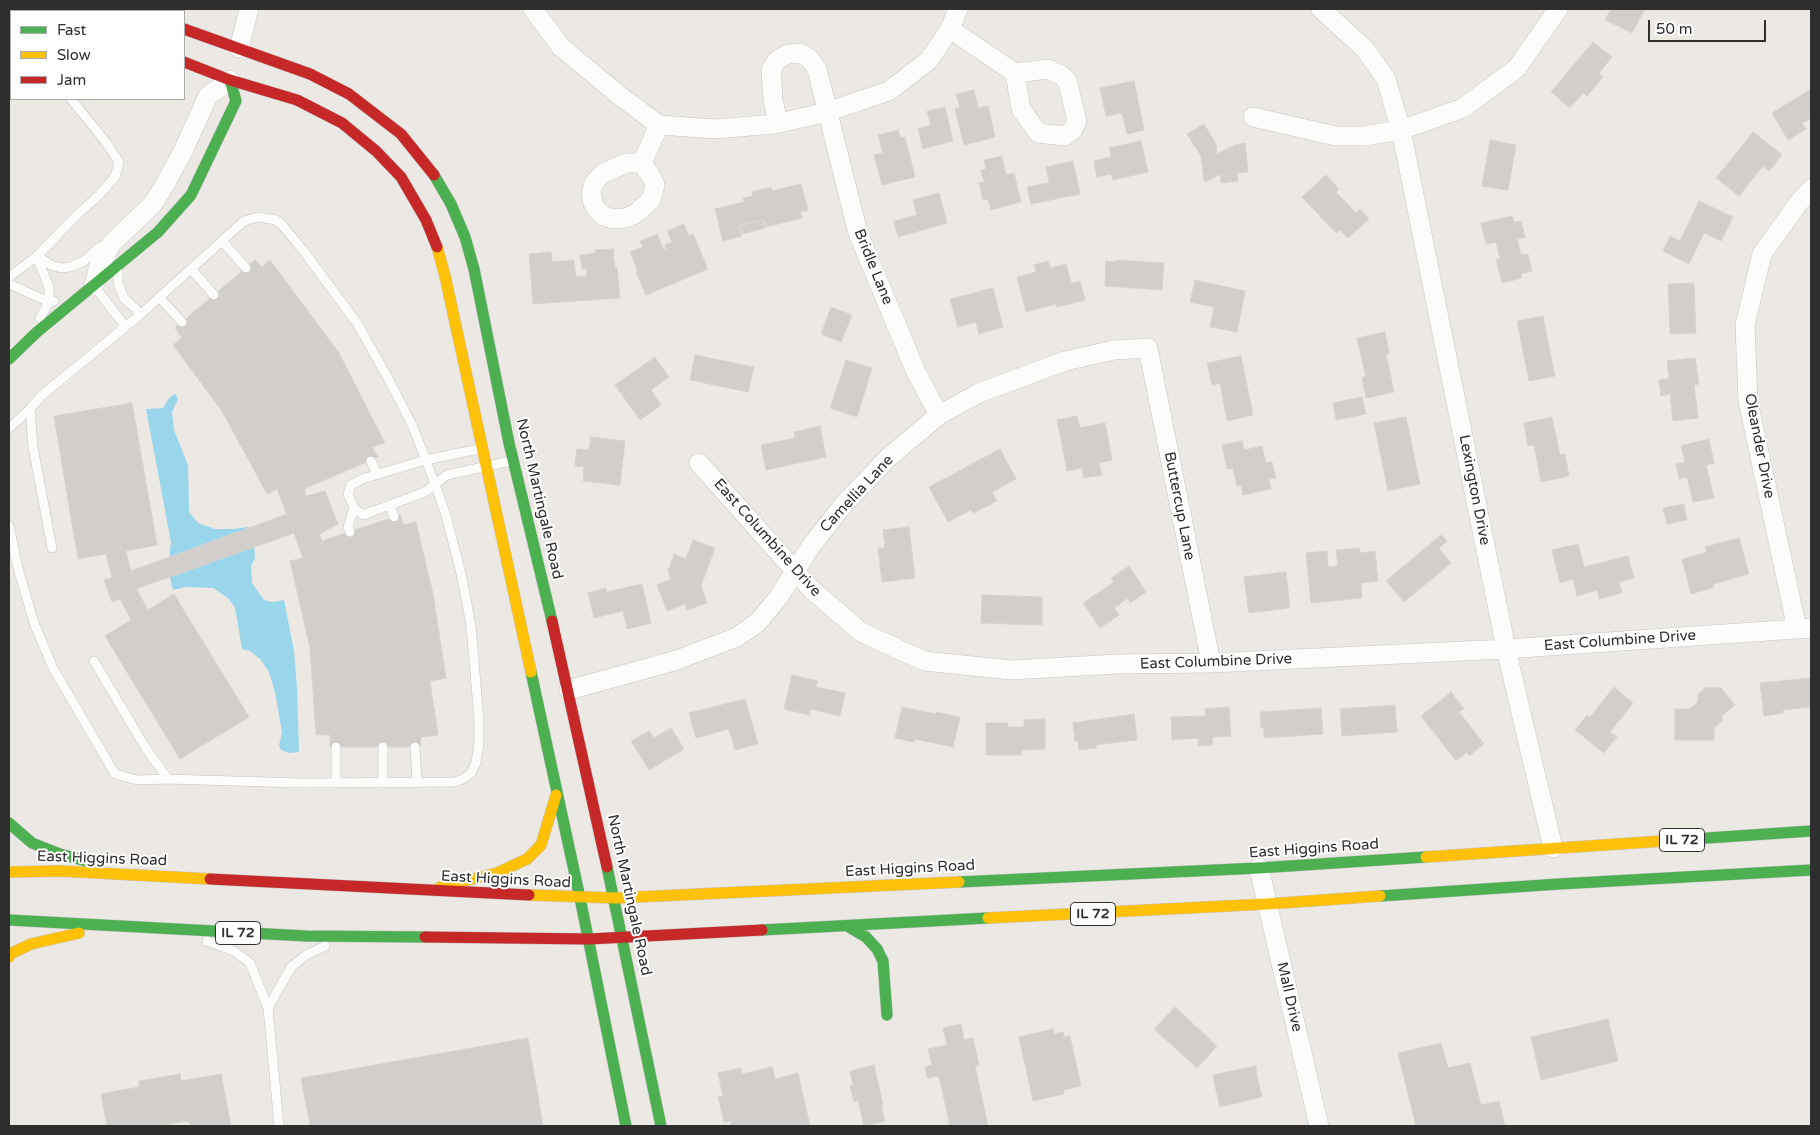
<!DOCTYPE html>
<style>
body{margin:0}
#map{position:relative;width:1820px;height:1135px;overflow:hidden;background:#ece8e4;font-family:"Varela Round",sans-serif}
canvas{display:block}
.frame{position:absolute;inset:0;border:10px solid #2e2e2e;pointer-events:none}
.legend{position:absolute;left:10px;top:10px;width:175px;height:90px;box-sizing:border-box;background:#fff;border:1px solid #ababab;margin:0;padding:6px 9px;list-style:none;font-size:15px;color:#2e2e2e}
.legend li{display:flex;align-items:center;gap:10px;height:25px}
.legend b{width:25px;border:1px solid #ababab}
.scale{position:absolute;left:1648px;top:20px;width:118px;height:22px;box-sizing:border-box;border:2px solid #2e2e2e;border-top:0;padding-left:6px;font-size:15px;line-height:18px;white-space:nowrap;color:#2e2e2e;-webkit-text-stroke:4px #fff;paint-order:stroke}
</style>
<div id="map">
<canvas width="1820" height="1135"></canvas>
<div class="frame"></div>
<ul class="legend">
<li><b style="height:6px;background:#4caf50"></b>Fast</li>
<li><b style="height:6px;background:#ffc107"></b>Slow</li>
<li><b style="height:6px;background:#c62828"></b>Jam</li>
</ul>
<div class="scale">50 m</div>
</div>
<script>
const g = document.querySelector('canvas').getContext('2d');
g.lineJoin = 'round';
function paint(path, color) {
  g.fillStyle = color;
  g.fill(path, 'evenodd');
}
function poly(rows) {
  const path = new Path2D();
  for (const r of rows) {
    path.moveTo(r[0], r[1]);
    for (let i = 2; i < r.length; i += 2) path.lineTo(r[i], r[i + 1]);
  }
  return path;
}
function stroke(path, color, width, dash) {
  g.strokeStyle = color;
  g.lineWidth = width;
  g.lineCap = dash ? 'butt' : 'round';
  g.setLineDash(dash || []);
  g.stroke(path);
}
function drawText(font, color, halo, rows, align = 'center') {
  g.font = font + ' "Varela Round",sans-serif';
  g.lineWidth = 4;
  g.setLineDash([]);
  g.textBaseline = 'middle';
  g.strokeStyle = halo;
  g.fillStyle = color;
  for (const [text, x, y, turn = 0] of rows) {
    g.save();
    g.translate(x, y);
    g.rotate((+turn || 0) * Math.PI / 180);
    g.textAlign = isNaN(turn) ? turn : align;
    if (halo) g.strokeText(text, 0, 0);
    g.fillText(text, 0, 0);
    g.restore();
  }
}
paint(poly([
 [175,394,178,399,172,412,174,430,188,465,189,512,198,523,215,529,232,529,249,527,254,543,255,559,251,565,252,583,264,600,273,602,284,600,294,651,297,688,299,752,289,753,281,750,279,745,282,732,275,692,269,672,260,659,250,651,242,649,236,613,234,606,228,598,213,588,186,587,173,590,170,577,169,561,171,542,146,409,163,408,169,398]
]), '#99d6ec');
const building = poly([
 [1611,9,1645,9,1632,33,1605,20,1611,9],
 [1593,42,1612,57,1599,73,1603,77,1587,96,1583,93,1570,108,1551,92,1593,42],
 [1134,81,1144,130,1127,134,1122,113,1106,116,1100,88,1134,81],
 [1811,89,1811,118,1802,123,1806,129,1788,140,1772,113,1811,89],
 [974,90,978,108,988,106,995,137,964,145,955,109,960,108,956,94,974,90],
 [945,107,953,141,923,149,918,129,931,125,927,111,945,107],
 [1204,124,1216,144,1217,154,1235,145,1245,143,1248,172,1237,173,1238,181,1221,183,1220,174,1210,180,1204,181,1201,156,1187,134,1204,124],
 [898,130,901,138,905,137,915,177,882,185,874,155,883,153,878,135,898,130],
 [1753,132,1782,155,1769,171,1763,166,1739,196,1716,178,1753,132],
 [1490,140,1516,145,1508,190,1482,186,1490,140],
 [1141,141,1148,172,1113,180,1111,174,1097,177,1094,161,1111,157,1109,148,1141,141],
 [1002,156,1006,175,1014,173,1021,202,991,210,988,199,983,200,979,183,984,182,981,170,986,169,984,160,1002,156],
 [1073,161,1080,194,1031,204,1027,187,1049,183,1046,167,1073,161],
 [1326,175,1339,189,1336,192,1356,213,1360,209,1369,219,1348,238,1340,230,1336,233,1302,197,1326,175],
 [801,184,808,210,800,212,802,218,766,227,764,219,739,225,742,236,723,241,715,209,744,202,743,198,753,196,752,192,771,187,772,191,801,184],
 [939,193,947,223,898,237,894,221,917,215,913,200,939,193],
 [1699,201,1733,217,1721,241,1704,233,1689,264,1663,251,1670,236,1680,241,1699,201],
 [1512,216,1514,222,1521,221,1525,237,1517,239,1521,255,1528,254,1532,271,1521,274,1522,278,1502,283,1496,260,1500,259,1496,242,1486,244,1481,223,1512,216],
 [763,220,765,228,743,234,740,226,763,220],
 [684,224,689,236,693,234,708,269,646,295,636,272,638,271,630,252,643,247,640,241,657,234,664,250,666,249,665,245,672,242,667,231,684,224],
 [613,249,615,268,617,268,620,298,533,304,529,254,551,252,552,262,574,260,576,277,587,276,586,268,582,269,580,255,596,253,595,250,613,249],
 [255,260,262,267,270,260,339,353,385,443,372,447,378,457,304,489,306,496,325,491,338,524,319,534,322,541,400,515,404,525,416,522,433,594,446,678,430,681,438,735,421,737,420,747,330,747,330,735,316,735,310,648,290,561,303,558,294,533,277,489,267,494,222,411,173,345,182,338,175,328,255,260],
 [1116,260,1164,263,1162,290,1105,286,1106,261,1115,262,1116,260],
 [1048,261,1050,268,1066,264,1071,283,1080,281,1085,300,1057,307,1056,304,1026,312,1017,277,1036,272,1034,265,1048,261],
 [1195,280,1245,291,1237,332,1210,327,1214,307,1190,302,1195,280],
 [1694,283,1696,333,1670,334,1668,284,1694,283],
 [993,288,1003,327,979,334,976,322,958,327,950,299,993,288],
 [831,307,852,315,841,342,821,334,831,307],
 [1543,316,1555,376,1529,381,1517,321,1543,316],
 [1385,332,1389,353,1386,354,1394,392,1366,398,1362,377,1366,377,1357,338,1385,332],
 [695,355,754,367,748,392,690,380,695,355],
 [1241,356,1253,415,1227,421,1220,383,1212,385,1207,363,1241,356],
 [655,357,669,377,651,390,661,405,640,420,615,385,655,357],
 [1695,358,1699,384,1694,385,1698,418,1673,421,1670,394,1661,396,1659,380,1669,379,1667,361,1695,358],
 [846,360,872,368,857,417,830,408,846,360],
 [1362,397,1366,414,1336,420,1333,403,1362,397],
 [132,403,157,545,126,551,134,585,148,610,174,594,249,717,180,759,105,636,131,620,120,599,112,602,104,580,112,578,106,554,78,559,54,416,132,403],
 [1077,416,1080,428,1105,423,1112,460,1099,463,1102,475,1084,478,1082,468,1067,471,1057,420,1077,416],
 [1406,417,1420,484,1388,491,1374,423,1406,417],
 [1552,417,1560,455,1565,454,1569,476,1541,482,1534,445,1528,446,1524,423,1552,417],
 [820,426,826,457,766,470,761,445,795,438,794,432,820,426],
 [591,437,625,441,620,485,583,481,584,467,575,466,577,449,589,450,591,437],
 [1709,439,1714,463,1706,465,1714,498,1693,502,1687,477,1679,479,1676,464,1685,462,1681,446,1709,439],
 [1242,441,1244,450,1262,446,1266,463,1272,462,1276,478,1269,479,1271,489,1243,495,1241,485,1237,486,1233,468,1227,469,1222,445,1242,441],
 [1000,449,1016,479,992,492,997,501,974,513,971,510,948,522,929,487,1000,449],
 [1684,504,1687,520,1667,524,1663,508,1684,504],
 [287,514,294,533,136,589,134,585,131,571,287,514],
 [909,527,915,578,882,582,878,548,885,548,883,530,909,527],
 [1441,535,1447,541,1439,548,1451,563,1404,602,1386,581,1441,535],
 [1739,538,1749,574,1713,584,1714,587,1691,594,1682,559,1707,552,1705,547,1739,538],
 [693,540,715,548,701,586,707,603,687,610,685,604,667,611,657,585,671,579,668,571,674,554,686,559,693,540],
 [1578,544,1584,567,1628,556,1634,578,1619,582,1622,593,1599,599,1597,590,1577,596,1573,579,1560,583,1552,550,1578,544],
 [1359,548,1360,553,1375,551,1378,581,1361,583,1362,598,1311,603,1306,553,1327,551,1328,567,1338,566,1336,550,1359,548],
 [1129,566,1146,592,1130,603,1128,598,1114,608,1119,615,1100,628,1083,603,1114,582,1111,578,1129,566],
 [1286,572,1290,608,1249,613,1244,577,1286,572],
 [642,584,651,623,627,629,623,611,594,618,588,593,606,588,607,592,642,584],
 [982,595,1042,597,1042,625,981,623,982,595],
 [792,675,818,681,816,687,845,693,840,716,810,709,809,715,784,709,792,675],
 [1811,678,1811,707,1783,710,1783,713,1764,716,1760,683,1811,678],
 [1614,687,1633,703,1610,732,1617,737,1604,753,1575,730,1587,715,1590,717,1614,687],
 [1705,688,1721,688,1735,705,1722,716,1722,721,1714,728,1714,740,1675,740,1675,709,1690,709,1698,702,1698,694,1705,688],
 [1451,692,1464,709,1459,712,1484,744,1469,756,1467,752,1456,761,1421,716,1451,692],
 [745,699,758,744,735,750,729,729,696,738,689,713,745,699],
 [1395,705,1397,732,1342,736,1340,709,1395,705],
 [902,707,936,714,936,712,960,717,953,747,915,739,914,742,895,738,902,707],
 [1229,707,1231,736,1212,737,1213,745,1198,746,1198,738,1172,740,1171,717,1205,716,1205,709,1229,707],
 [1321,708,1323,734,1264,738,1264,728,1261,728,1260,712,1321,708],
 [1134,714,1137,740,1096,745,1097,748,1079,750,1078,741,1075,741,1073,723,1134,714],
 [1045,719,1045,749,1021,750,1021,755,986,755,986,723,1008,723,1008,727,1024,727,1024,720,1045,719],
 [671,728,684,749,649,770,631,741,649,731,654,738,671,728],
 [1175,1007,1217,1046,1197,1068,1154,1029,1175,1007],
 [1608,1019,1618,1061,1541,1080,1531,1037,1608,1019],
 [961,1024,964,1040,973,1038,979,1065,975,1066,988,1126,950,1126,939,1076,927,1078,925,1067,932,1065,928,1049,947,1045,943,1028,961,1024],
 [1053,1029,1054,1034,1063,1032,1064,1037,1070,1036,1081,1086,1063,1090,1064,1094,1033,1101,1019,1037,1053,1029],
 [528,1038,543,1126,310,1126,301,1078,528,1038],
 [1441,1043,1448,1068,1470,1063,1481,1105,1499,1101,1505,1126,1416,1126,1398,1053,1441,1043],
 [874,1065,883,1105,881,1105,885,1121,864,1126,858,1100,854,1102,850,1086,853,1085,850,1071,874,1065],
 [1256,1066,1257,1076,1215,1086,1213,1075,1256,1066],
 [772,1067,775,1079,798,1073,810,1126,731,1126,730,1121,724,1122,718,1097,723,1096,718,1073,741,1068,742,1074,772,1067],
 [180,1074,181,1081,221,1074,231,1126,191,1126,188,1121,158,1126,107,1126,101,1094,139,1087,139,1081,180,1074],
 [1257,1076,1262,1097,1220,1107,1215,1086,1257,1076]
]);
paint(building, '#d1cecb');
stroke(building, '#d7d4d0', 1);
const lane = poly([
 [9,20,11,23],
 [222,241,246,268],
 [37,256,51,265,61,268,70,267,84,261,100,247,109,244],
 [37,257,49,287,49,302,40,318],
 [191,269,214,295],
 [118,270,118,283,124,298,141,314],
 [9,277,37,256,78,214,95,199,115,177,119,162,105,141,71,99],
 [9,284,49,302,54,301],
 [95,287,125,326],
 [159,297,182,322],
 [30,409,33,447,52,548],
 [9,428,30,409,41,396,141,314,244,221,258,217,276,220,283,226,302,249,357,323,389,380,413,427,435,484,446,515,462,578,471,626,479,720,479,743,476,763,471,773,463,779,454,782,300,783,168,779,137,780,115,774,53,668,34,623,18,568,9,526],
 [479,449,425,460,362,479,351,485,348,494,354,508,363,515,425,492,447,475,511,461],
 [371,461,377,474],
 [390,505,394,517],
 [350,532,348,527,354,508],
 [94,661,145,747,168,779],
 [336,747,336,783],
 [415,747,417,783],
 [383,783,383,747],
 [207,941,234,951,250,963,268,1008,279,1126],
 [268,1008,291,967,306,955,325,946]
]);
const street = poly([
 [533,9,561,47,620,96,659,125,715,129,775,124,827,112,889,91,929,60,950,29,958,9],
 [1321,9,1365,49,1386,79,1401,130,1506,649,1553,848],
 [950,29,1015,73,1048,69,1061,75,1067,80,1077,121,1073,130,1064,136,1038,133,1021,109,1015,73],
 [239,48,249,9],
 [1253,117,1336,136,1364,136,1401,130,1463,108,1517,68,1558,9],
 [778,123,773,100,771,70,777,60,788,54,800,53,810,59,817,69,858,233,916,372,939,415],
 [626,163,642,163,651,176,655,185,651,200,635,214,626,218,613,219,604,216,597,210,593,203,591,194,594,183,602,174,626,163],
 [642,163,659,125],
 [94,285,99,266,112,243,153,204,167,181,184,149,208,96,230,80],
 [699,463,812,590,861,632,924,661,1011,670,1118,664,1211,663,1506,649,1811,628],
 [1797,629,1748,401,1745,325,1762,254,1797,205,1811,189],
 [569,690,677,660,737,637,758,622,778,598,811,546,844,504,889,457,939,415,979,393,1065,361,1114,350,1148,348,1211,663],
 [1259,868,1319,1126]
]);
const fast = poly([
 [76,9,80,11],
 [434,175,451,204,465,237,474,269,509,443,552,621],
 [9,359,37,332,158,232,191,195,236,101,230,80],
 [531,672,580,898,626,1126],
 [9,823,32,843,60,854,90,862],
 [1663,841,1811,831],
 [607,867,661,1126],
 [959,882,1259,868,1426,857],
 [1380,896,1559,884,1811,870],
 [9,920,306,936,425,937],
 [849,927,866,937,877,949,883,961,887,1015],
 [762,930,988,918]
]);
const slow = poly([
 [437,247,445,276,531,672],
 [1426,857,1663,841],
 [9,872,60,871,210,879],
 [440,887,497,873,527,859,541,845,556,795],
 [529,895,615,898,959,882],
 [988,918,1267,904,1380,896],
 [9,957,10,954,31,944,79,933]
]);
const jam = poly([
 [132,9,137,11],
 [184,29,310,74,349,94,401,134,434,175],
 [184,62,230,80,297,100,342,123,376,151,401,177,426,220,437,247],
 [552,621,607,867],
 [210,879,529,895],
 [425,937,589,939,762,930]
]);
stroke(lane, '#c5c4c5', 10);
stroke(street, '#c5c4c5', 20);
stroke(fast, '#c5c4c5', 12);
stroke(slow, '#c5c4c5', 12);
stroke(jam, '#c5c4c5', 12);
stroke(lane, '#fcfcfb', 9);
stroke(street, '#fcfcfb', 19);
stroke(fast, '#4caf50', 11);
stroke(slow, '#ffc107', 11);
stroke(jam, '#c62828', 11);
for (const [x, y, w] of [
 [1682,840,45],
 [1093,914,45],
 [238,933,45]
]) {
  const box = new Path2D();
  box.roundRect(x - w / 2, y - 11.5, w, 23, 4);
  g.fillStyle = '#fff';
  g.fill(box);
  stroke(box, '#2e2e2e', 1);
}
drawText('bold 14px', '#2e2e2e', null, [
 ["IL 72",1682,840],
 ["IL 72",1093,914],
 ["IL 72",238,933]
]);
drawText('15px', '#2e2e2e', '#fff', [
 ["Bridle Lane",873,267,68],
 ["Oleander Drive",1759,446,79],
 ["Lexington Drive",1474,490,79],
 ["Camellia Lane",857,494,-47],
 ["North Martingale Road",539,499,77],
 ["Buttercup Lane",1179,506,79],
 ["East Columbine Drive",767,538,48],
 ["East Columbine Drive",1620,641,-4],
 ["East Columbine Drive",1216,662,-2],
 ["East Higgins Road",1314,849,-4],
 ["East Higgins Road",102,859,2],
 ["East Higgins Road",910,869,-3],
 ["East Higgins Road",506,880,3],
 ["North Martingale Road",629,895,78],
 ["Mall Drive",1289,997,77]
]);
</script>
